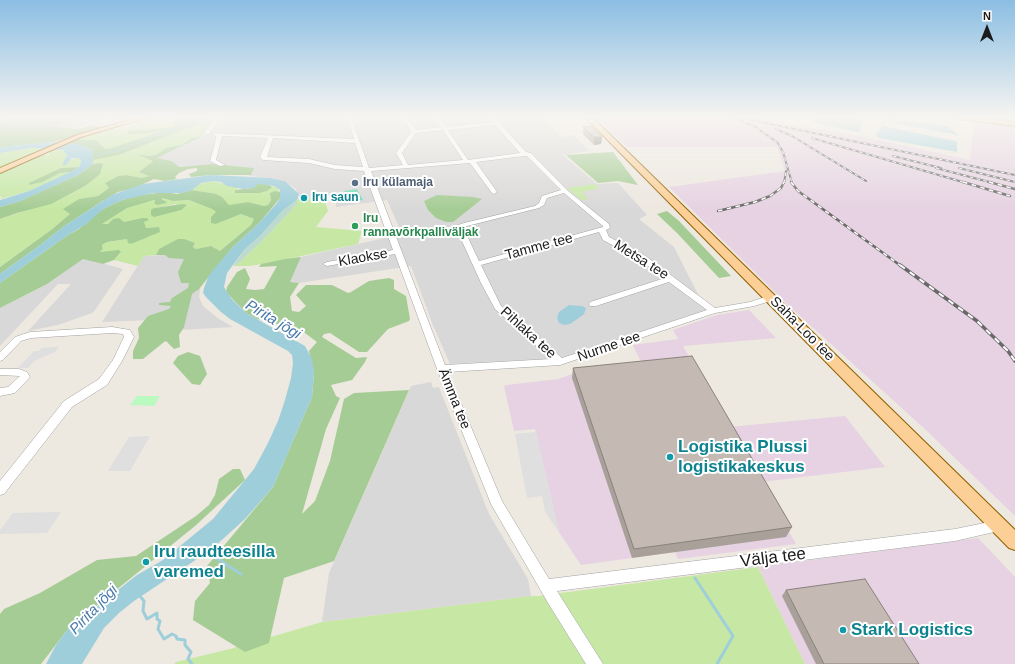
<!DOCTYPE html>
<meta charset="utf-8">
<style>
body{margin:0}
#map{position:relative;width:1015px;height:664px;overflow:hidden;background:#ede8e0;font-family:Arial,sans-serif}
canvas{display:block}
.north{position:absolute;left:967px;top:8px;width:40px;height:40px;-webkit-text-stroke:3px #fff;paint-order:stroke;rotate:0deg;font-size:11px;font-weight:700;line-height:16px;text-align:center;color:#1b1b1b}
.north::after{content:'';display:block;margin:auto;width:14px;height:18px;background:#1b1b1b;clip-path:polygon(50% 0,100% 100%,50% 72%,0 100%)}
</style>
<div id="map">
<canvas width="1015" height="664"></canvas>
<div class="north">N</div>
</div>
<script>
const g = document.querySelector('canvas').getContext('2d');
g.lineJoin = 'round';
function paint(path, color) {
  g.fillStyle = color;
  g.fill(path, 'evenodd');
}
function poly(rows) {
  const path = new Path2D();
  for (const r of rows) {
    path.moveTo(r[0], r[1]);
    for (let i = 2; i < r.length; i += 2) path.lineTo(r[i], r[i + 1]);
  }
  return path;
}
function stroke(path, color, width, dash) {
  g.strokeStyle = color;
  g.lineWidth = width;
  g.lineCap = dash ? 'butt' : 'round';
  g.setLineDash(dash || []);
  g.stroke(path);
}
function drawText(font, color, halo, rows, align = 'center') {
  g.font = font + ' Arial,sans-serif';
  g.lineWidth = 4;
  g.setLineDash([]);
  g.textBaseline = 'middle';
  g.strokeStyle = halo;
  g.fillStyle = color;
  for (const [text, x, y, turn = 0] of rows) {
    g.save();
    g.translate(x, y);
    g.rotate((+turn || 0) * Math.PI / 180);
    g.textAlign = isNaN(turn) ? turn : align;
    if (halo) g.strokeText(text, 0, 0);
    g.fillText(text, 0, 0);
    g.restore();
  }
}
paint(poly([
 [82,117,138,117,111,121,111,119,95,121,75,128,50,126],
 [225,117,543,117,560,137,574,135,589,151,563,155,597,184,618,183,647,215,639,219,674,247,706,310,564,358,450,364,433,325,411,266,299,283,290,282,301,257,402,234,387,200,336,207,336,195,297,200,299,197,296,189,285,181,270,178,250,176,228,167,212,164,179,167,172,161,157,158,209,133],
 [224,252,201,283,199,297,203,306,219,319,233,327,145,332,153,320,102,322,144,256],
 [83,258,123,269,95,310,92,313,58,325,28,331,71,284,58,284,0,346,0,308,47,284],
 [431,382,433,388,439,387,489,514,528,579,531,596,322,622,329,573,411,386]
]), '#d9d8d8');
paint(poly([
 [596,117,752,117,865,137,970,160,974,122,1015,127,1015,516,926,430,789,306,669,187,785,171,777,147,627,147],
 [749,310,776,338,683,346,729,427,845,416,885,467,761,482,796,544,678,559,675,552,581,565,559,532,535,429,514,431,504,386,507,385,559,379,577,372,642,364,633,345,678,339,673,330,717,315],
 [978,538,1015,577,1015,664,805,664,758,567]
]), '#e6d2e2');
paint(poly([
 [151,117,161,117,175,120,174,127,112,148,105,149,96,140,76,139,106,129,109,130,126,128,136,123,134,121],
 [215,118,205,133,206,134,203,136,192,138,181,145,166,148,157,155,148,156,136,154,153,161,139,172,150,176,142,178,126,175,118,176,105,183,109,188,98,196,79,199,64,209,70,214,51,230,0,267,0,219,58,200,85,186,100,163,93,164,93,160,119,155],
 [32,148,42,149,0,169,0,153],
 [53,149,65,151,67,155,63,164,75,158,80,159,81,162,79,167,61,168,45,176,33,185,60,173,71,172,29,191,0,199,2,197,0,196,0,172,41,155,49,155,50,152,48,152],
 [213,181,239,188,235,190,235,193,272,186,277,188,280,192,275,191,268,205,264,206,248,202,229,205,222,197,192,190,199,184],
 [594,184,600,188,582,192,588,199,582,200,567,188],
 [324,197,328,211,316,227,362,231,358,244,273,262,250,266,233,266,239,263,267,236,297,204,297,200],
 [163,198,173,201,189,200,212,209,216,212,216,224,241,214,254,219,251,225,220,251,211,246,196,249,193,247,195,244,159,249,156,255,144,256,138,266,114,260,121,253,119,251,100,253,103,249,102,245,107,242,128,239,131,244,136,240,151,236,159,227,146,228,142,218,124,222,119,219,113,219,108,224,103,225,102,224,127,208,147,201,154,200,155,200,154,203,166,203,160,199],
 [176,204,181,210,154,216,154,208],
 [758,567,805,664,174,664,176,662,230,649,322,622,531,596,538,596]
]), '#c6e8a4');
paint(poly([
 [5,117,82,117,52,126,77,129,92,125,104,127,54,142,0,147,0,122],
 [161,117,217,117,119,155,93,160,93,151,90,149,81,145,67,143,76,139,96,140,105,149,112,148,162,131,139,134,126,134,129,131,139,129,144,130,174,127,175,120],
 [203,136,157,158,172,161,179,167,212,164,254,168,251,175,211,175,191,177,189,174,197,171,197,168,188,169,179,173,175,177,177,179,165,181,154,179,135,188,118,192,101,202,63,227,39,246,0,274,0,267,51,230,70,214,63,209,79,199,98,196,109,188,105,183,118,176,126,175,142,178,149,176,139,172,153,161,136,154,148,156,156,155,166,148,181,145,192,138],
 [613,152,638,185,618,181,598,183,566,155],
 [100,163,103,164,100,174,85,186,51,204,17,213,0,219,0,207,20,201,78,175,93,164],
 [79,167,71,172,60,173,42,182,29,185,29,183,61,168],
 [258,183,268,184,272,187,267,191,259,193,235,193,235,190,252,188],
 [192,190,216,194,222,197,229,205,248,202,264,206,268,205,271,200,270,193,275,191,280,192,280,198,260,222,232,248,199,289,192,294,184,327,179,335,180,347,174,349,166,341,164,342,143,359,133,359,133,351,139,338,138,328,148,316,169,309,171,306,159,305,159,303,170,302,172,298,188,288,189,283,181,283,178,272,184,259,169,258,165,255,156,255,159,249,178,239,184,239,195,243,193,247,196,249,211,246,220,251,251,225,254,219,241,214,216,224,211,223,211,217,216,212,212,209,189,200,173,201,163,198,161,199,167,202,166,203,157,205,154,203,155,200,154,200,127,208,102,224,108,224,113,219,119,218,124,222,142,218,147,218,149,220,144,222,146,228,159,227,160,232,131,244,128,243,127,239,107,242,102,245,103,249,100,252,119,250,121,252,114,260,103,264,83,259,47,284,0,308,0,283,68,235,79,229,103,209,122,200,141,195,165,192,177,194],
 [437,195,473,197,482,199,453,222,446,222,436,218,428,210,424,201],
 [183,204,187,205,181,210,154,217,151,215,151,210,154,208],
 [667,211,679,221,731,276,719,278,677,233,657,214],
 [301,257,290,282,299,283,290,297,292,311,299,312,306,306,296,295,306,285,332,285,348,293,351,292,369,281,389,278,394,280,394,289,406,296,410,319,409,321,388,329,367,352,359,352,330,333,324,334,322,337,356,358,367,357,365,362,352,380,331,385,336,396,340,398,326,429,302,514,315,501,330,461,344,399,354,393,409,390,334,561,284,578,269,643,245,652,193,620,195,601,210,583,207,566,273,487,312,397,314,373,309,351,317,342,301,330,257,319,246,313,226,292,227,287,237,272,245,268,250,279,246,289,255,290,264,289,277,266,259,267,261,264,285,259],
 [188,352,200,356,207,374,200,385,192,384,173,363,178,356],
 [233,469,240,469,245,480,195,526,68,629,41,664,0,664,0,614,4,609,40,593,97,560,136,556,196,516,209,505,215,495,219,479]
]), '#a5cc94');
paint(poly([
 [297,200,297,204,267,236,239,263,233,266,244,250,261,235,283,210]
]), '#bcdbcd');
paint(poly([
 [137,396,160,396,154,406,130,405]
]), '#baf9bf');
paint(poly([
 [357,189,363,200,349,202,344,191]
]), '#7cddb7');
paint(poly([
 [59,347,55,352,34,361,28,368,18,368,34,351,39,351,42,348],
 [536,432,559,532,545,512,542,496,527,498,515,434],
 [150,436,130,471,108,471,129,437],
 [61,512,47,533,0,534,0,530,13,513]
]), '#dfdfdf');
paint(poly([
 [816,117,849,117,861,120,862,123,859,132,857,132,810,122],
 [890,118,948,126,958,135,883,121,885,119],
 [883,126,955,141,957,142,957,152,879,138,876,134],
 [61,142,81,145,90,149,93,151,93,164,78,175,47,189,20,201,0,207,0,200,29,191,68,173,79,167,81,162,80,159,75,158,72,158,66,165,62,165,67,155,63,150,32,148,0,153,0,147,42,143],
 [211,175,270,178,285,181,299,194,297,200,283,210,261,235,244,250,227,273,224,287,231,298,246,313,305,346,312,359,314,373,312,397,273,487,246,518,212,549,134,601,119,613,104,628,82,664,46,664,56,645,68,629,137,575,163,560,213,519,254,469,268,443,278,421,285,400,291,378,293,363,292,355,288,351,230,319,221,312,206,297,203,293,204,288,209,275,232,248,260,222,277,203,280,198,280,190,274,186,262,184,257,184,256,187,252,188,244,189,227,186,221,182,213,181,201,183,192,190,182,193,153,193,122,200,103,209,85,225,68,235,0,283,0,274,39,246,63,227,112,195,143,184],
 [569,305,582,306,586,308,584,314,579,318,570,324,564,325,559,323,557,318,559,312]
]), '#9fcedb');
stroke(poly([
 [96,155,115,151,205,117]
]), '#9fcedb', 1);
stroke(poly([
 [205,551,241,574],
 [695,578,733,636,717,664],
 [139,595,144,601,143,611,147,619,157,613,157,619,160,621,158,629,164,639,172,634,176,636,177,639,185,640,185,645,191,652,188,659,192,664]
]), '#9fcedb', 3);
const minor = poly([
 [219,117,224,117,216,124,209,134,205,134,204,133,212,122,219,117],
 [273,117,280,117,275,119,273,118,273,117],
 [347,117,351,117,369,168,403,165,396,153,411,132,403,117,407,117,416,130,441,127,435,117,439,117,446,127,493,122,489,117,494,117,526,152,531,153,567,190,609,224,610,228,606,230,609,237,644,255,715,308,750,302,771,295,775,298,774,300,754,306,715,313,560,365,448,372,502,501,549,579,955,529,999,520,1003,522,1005,526,1003,530,955,541,557,591,603,664,586,664,548,603,491,504,437,369,395,254,327,266,323,264,327,262,393,250,364,171,335,169,309,163,263,160,260,157,268,138,222,136,216,160,225,165,220,166,210,161,215,143,216,136,213,135,213,133,354,139,347,117],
 [495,125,520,153,468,160,448,130,495,125],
 [443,130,463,160,408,165,402,153,416,133,443,130],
 [273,138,355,143,363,167,335,165,309,159,267,157,273,138],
 [524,156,527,156,561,190,542,196,539,203,535,206,464,223,458,225,456,228,481,283,495,309,551,359,445,365,371,171,470,163,492,193,494,194,497,192,476,162,524,156],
 [564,193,603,226,603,227,479,261,463,227,539,208,544,205,547,198,564,193],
 [599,232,603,240,638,259,665,278,590,302,589,304,590,306,596,306,669,282,707,310,562,358,501,306,481,265,599,232],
 [112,327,130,330,134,337,122,361,107,385,72,407,4,494,0,495,0,481,64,401,99,379,113,360,124,337,123,334,112,333,31,338,21,341,3,360,0,361,0,352,15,337,30,332,112,327],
 [0,369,19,369,27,372,30,377,15,393,0,396,0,388,8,387,20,376,0,375,0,369]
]);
const major = poly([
 [139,117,149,117,81,137,0,173,0,168,77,135,139,117],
 [585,117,592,117,1015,530,1015,550,1009,548,585,117],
 [956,117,974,117,1015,122,1015,126,959,119,956,117]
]);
stroke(minor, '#a2a2a2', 1);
stroke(major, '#916100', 2);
paint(minor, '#fff');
paint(major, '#fccf96');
const railFar2 = poly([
 [731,117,754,126,777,142,783,152,792,183],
 [747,119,1015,175],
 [776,129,792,136,866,181],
 [812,138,966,183],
 [893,156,941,168],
 [936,168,993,183],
 [959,168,1015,182],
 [784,183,786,171]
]);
const railFar1 = poly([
 [791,182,798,191,901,266],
 [963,182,1010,196],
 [989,182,1015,189],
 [718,211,755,202,770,196,781,188,784,182]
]);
const rail = poly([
 [900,265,977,321,1008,351,1015,361]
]);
stroke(railFar2, '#696969', 2);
stroke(railFar1, '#696969', 2.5);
stroke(rail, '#696969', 3.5);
stroke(railFar2, '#fff', 1, [3.5]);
stroke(railFar1, '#fff', 1.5, [4.5]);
stroke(rail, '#fff', 2, [6]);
paint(poly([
 [583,127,602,137,601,144,594,145,583,134],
 [573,368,792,527,786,537,632,558,572,378],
 [786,590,919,664,816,664,782,596]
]), '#a9a09a');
paint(poly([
 [594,137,602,137,601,144,594,145]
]), '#89827d');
const building = poly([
 [591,126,602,137,594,137,583,127,591,126],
 [692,356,792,527,634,549,573,368,692,356],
 [865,579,919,664,824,664,786,590,865,579]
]);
paint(building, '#c4bab3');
stroke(building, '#89827d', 1);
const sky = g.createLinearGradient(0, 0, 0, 210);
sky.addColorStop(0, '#8bbee3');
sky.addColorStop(0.56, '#f7f5f1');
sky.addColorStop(1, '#f7f5f100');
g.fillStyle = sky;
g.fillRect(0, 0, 1015, 210);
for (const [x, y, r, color] of [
 [355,183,4,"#5c6f8a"],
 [304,198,4,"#0f9aa8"],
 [355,226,4,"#2e9e5b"],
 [670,457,4,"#0f9aa8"],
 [146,562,4,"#0f9aa8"],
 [843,630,4,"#0f9aa8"]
]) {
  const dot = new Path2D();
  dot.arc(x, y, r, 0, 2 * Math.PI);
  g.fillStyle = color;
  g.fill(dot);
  stroke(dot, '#fff', 1.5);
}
drawText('bold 12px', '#4e5e75', '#fff', [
 ["Iru külamaja",363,183]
], 'left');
drawText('bold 12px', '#0d838f', '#fff', [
 ["Iru saun",312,198]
], 'left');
drawText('bold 12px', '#27864d', '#fff', [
 ["Iru",363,219],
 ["rannavõrkpalliväljak",363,233]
], 'left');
drawText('14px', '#1b1b1b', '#fff', [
 ["Tamme tee",539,247,-15],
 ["Klaokse",363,258,-10],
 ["Metsa tee",641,260,32],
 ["Saha-Loo tee",802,329,45],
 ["Pihlaka tee",528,333,42],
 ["Nurme tee",609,347,-19],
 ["Ämma tee",454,399,68]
]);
drawText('italic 15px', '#4879a9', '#fff', [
 ["Pirita jõgi",273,320,31],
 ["Pirita jõgi",94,610,-46]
]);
drawText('bold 17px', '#0d838f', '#fff', [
 ["Logistika Plussi",678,447],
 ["logistikakeskus",678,467],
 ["Iru raudteesilla",154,552],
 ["varemed",154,572],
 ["Stark Logistics",851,630]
], 'left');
drawText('17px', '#1b1b1b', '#fff', [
 ["Välja tee",773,558,-7]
]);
</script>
